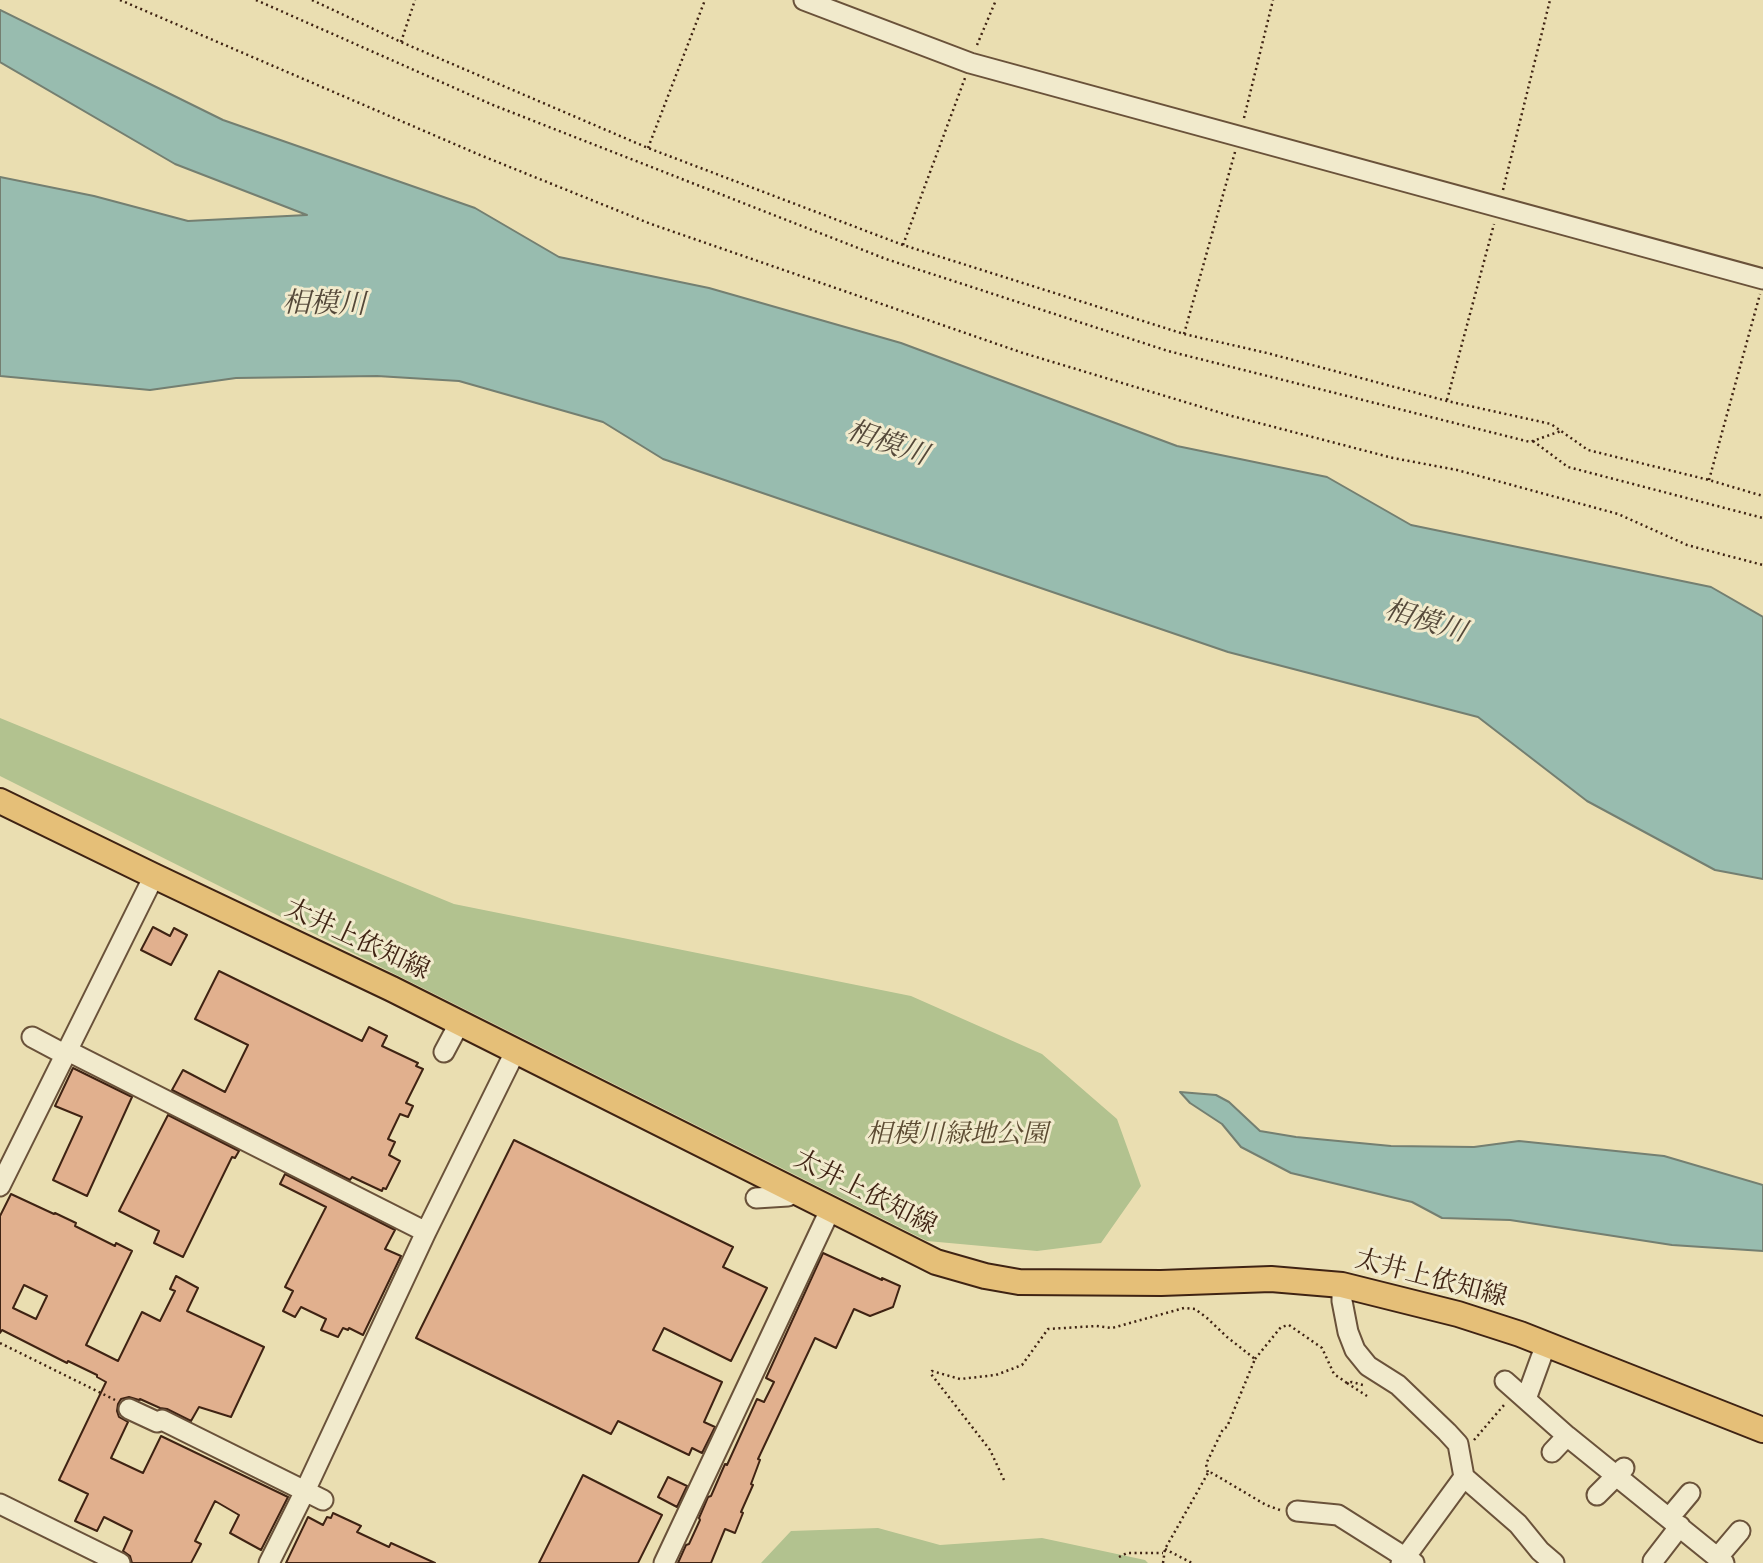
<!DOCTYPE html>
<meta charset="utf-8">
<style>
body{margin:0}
canvas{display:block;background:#eadeb1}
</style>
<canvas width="1763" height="1563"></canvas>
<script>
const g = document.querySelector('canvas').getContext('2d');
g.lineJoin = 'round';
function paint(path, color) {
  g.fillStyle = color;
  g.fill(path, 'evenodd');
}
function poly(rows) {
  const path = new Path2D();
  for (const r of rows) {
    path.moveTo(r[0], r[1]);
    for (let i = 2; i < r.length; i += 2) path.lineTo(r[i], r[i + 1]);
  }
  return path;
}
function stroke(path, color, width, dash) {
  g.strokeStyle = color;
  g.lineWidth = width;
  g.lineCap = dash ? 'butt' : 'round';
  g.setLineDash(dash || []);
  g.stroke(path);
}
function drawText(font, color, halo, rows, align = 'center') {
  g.font = font + ' "Old Standard TT","Noto Serif JP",serif';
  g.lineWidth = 6;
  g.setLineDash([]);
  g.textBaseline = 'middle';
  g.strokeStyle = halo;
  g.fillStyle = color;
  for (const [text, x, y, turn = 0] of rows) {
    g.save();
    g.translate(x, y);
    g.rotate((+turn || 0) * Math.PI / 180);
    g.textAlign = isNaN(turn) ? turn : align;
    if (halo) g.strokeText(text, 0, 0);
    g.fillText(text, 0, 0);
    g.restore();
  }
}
paint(poly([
 [0,718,454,904,911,996,1042,1054,1117,1119,1141,1186,1101,1243,1037,1251,927,1241,0,776],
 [878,1528,940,1545,1042,1538,1145,1560,1148,1563,761,1563,791,1531]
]), '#b2c28f');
const water = poly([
 [0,10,223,120,475,208,559,257,709,288,901,343,1177,446,1327,477,1411,525,1711,587,1763,617,1763,879,1715,870,1587,801,1478,717,1228,652,663,459,603,422,459,381,377,376,236,378,150,390,0,376,0,177,94,196,188,221,307,215,175,164,0,62,0,10],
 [1180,1092,1216,1095,1229,1102,1260,1131,1296,1137,1391,1146,1474,1147,1519,1141,1664,1156,1763,1185,1763,1251,1672,1245,1510,1220,1442,1218,1412,1202,1291,1173,1241,1147,1222,1124,1190,1103,1180,1092]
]);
paint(water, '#98bcaf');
stroke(water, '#747f71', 2);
const building = poly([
 [153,927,170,936,174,928,187,935,171,965,141,950,153,927],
 [219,971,362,1041,369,1027,387,1036,382,1046,418,1063,416,1066,423,1069,406,1103,413,1106,408,1117,400,1114,388,1139,395,1142,389,1155,400,1161,386,1189,383,1188,382,1191,352,1177,350,1180,172,1090,183,1070,225,1092,248,1045,195,1019,219,971],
 [73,1068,132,1097,87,1196,53,1180,82,1117,55,1106,73,1068],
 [168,1115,239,1151,235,1158,232,1157,183,1257,154,1243,159,1231,119,1211,168,1115],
 [514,1140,733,1247,723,1267,767,1288,731,1361,664,1328,653,1350,722,1382,704,1422,715,1427,702,1453,692,1448,689,1455,618,1421,611,1434,416,1338,514,1140],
 [285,1174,395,1230,385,1249,401,1256,363,1335,349,1328,348,1330,343,1328,338,1337,321,1330,326,1319,301,1307,295,1317,283,1311,293,1291,285,1287,326,1207,280,1184,285,1174],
 [11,1194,54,1214,55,1213,76,1223,75,1226,115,1246,116,1243,132,1251,86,1345,118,1361,142,1312,160,1321,175,1291,170,1289,176,1276,198,1288,187,1311,264,1347,231,1417,199,1407,191,1421,167,1409,160,1408,140,1399,139,1400,129,1397,121,1399,118,1404,117,1411,119,1417,128,1422,111,1458,143,1473,161,1436,288,1497,261,1550,230,1533,239,1515,215,1501,195,1541,201,1544,191,1563,132,1563,130,1556,123,1551,132,1531,104,1517,97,1531,75,1521,88,1494,59,1480,106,1382,97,1377,97,1375,68,1361,67,1363,2,1330,0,1333,0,1216,11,1194],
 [24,1285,47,1296,36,1319,13,1308,24,1285],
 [823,1253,882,1280,882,1278,900,1286,893,1307,870,1316,854,1309,836,1348,815,1338,758,1459,760,1460,751,1484,753,1485,741,1512,743,1513,735,1533,725,1529,711,1563,678,1563,686,1545,689,1544,700,1520,699,1518,708,1497,711,1496,725,1464,727,1465,757,1399,764,1402,774,1382,766,1378,823,1253],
 [583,1475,662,1515,638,1563,539,1563,583,1475],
 [668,1477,687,1486,677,1507,658,1497,668,1477],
 [333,1513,361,1526,357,1532,389,1547,391,1543,435,1563,286,1563,308,1517,323,1525,327,1517,331,1518,333,1513]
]);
paint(building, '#e1b08e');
stroke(building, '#3f2313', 2);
const minor = poly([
 [804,0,970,63,1763,279],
 [32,1037,64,1054],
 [66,1050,426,1232],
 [444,1052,460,1022],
 [0,1186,154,876],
 [756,1198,788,1196,795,1190],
 [1342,1285,1342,1301,1348,1332,1355,1350,1368,1366,1398,1385,1447,1432,1458,1444,1464,1477,1518,1524,1540,1551,1554,1563],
 [1505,1381,1567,1436,1724,1563],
 [1526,1399,1546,1344],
 [129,1409,157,1422,162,1420,323,1500],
 [1552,1452,1567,1436],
 [1597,1495,1624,1468],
 [0,1504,120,1563],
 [1297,1511,1338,1515,1414,1563],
 [1669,1518,1690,1493],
 [1718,1557,1740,1531],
 [1653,1561,1680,1526],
 [269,1563,305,1491,426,1232,516,1050],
 [664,1563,831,1208],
 [1401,1563,1464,1477]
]);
const major = poly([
 [0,801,154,876,392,989,936,1262,985,1276,1019,1282,1161,1283,1271,1279,1342,1285,1458,1314,1520,1334,1763,1430]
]);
stroke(minor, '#6a523a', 23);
stroke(major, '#3f2313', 28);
stroke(poly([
 [120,0,480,155,651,224,1023,353,1228,415,1393,458,1457,470,1618,514,1687,545,1763,565],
 [256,0,493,105,886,259,1168,351,1530,442,1561,431],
 [312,0,401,42,648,148,903,245,1184,334,1267,353,1447,401,1551,424,1588,450,1709,480,1763,496],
 [401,42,415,0],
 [977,45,996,0],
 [1244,118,1273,0],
 [648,148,705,0],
 [1503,190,1550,0],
 [903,245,965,78],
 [1184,334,1235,152],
 [1447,400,1494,224],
 [1533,441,1568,467,1763,518],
 [1709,480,1760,294],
 [0,1343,115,1400],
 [1255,1359,1281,1327,1289,1325,1322,1348,1334,1374,1347,1383,1352,1382,1363,1385],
 [1347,1383,1367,1396],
 [1474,1440,1504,1405],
 [1004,1480,990,1450,931,1374,932,1371,960,1379,996,1375,1022,1365,1048,1329,1096,1326,1112,1328,1184,1308,1195,1309,1207,1318,1227,1337,1255,1359,1227,1427,1223,1429,1206,1464,1208,1473,1212,1473,1266,1505,1280,1510],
 [1165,1549,1192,1563],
 [1119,1557,1127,1553,1163,1553],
 [1163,1563,1165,1549,1208,1473]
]), '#3f2313', 2.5, [2, 3.5]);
stroke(minor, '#f1eacc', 19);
stroke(major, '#e5bf78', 24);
drawText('26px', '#3f2313', '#f1eacc', [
 ["太井上依知線",357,940,25],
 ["太井上依知線",865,1193,27],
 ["太井上依知線",1431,1279,15]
]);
drawText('italic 26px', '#5c4b32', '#f1eacc', [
 ["相模川緑地公園",957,1135]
]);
drawText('italic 28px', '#55493a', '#f1eacc', [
 ["相模川",324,305,1],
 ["相模川",887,444,19],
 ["相模川",1425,622,17]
]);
</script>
